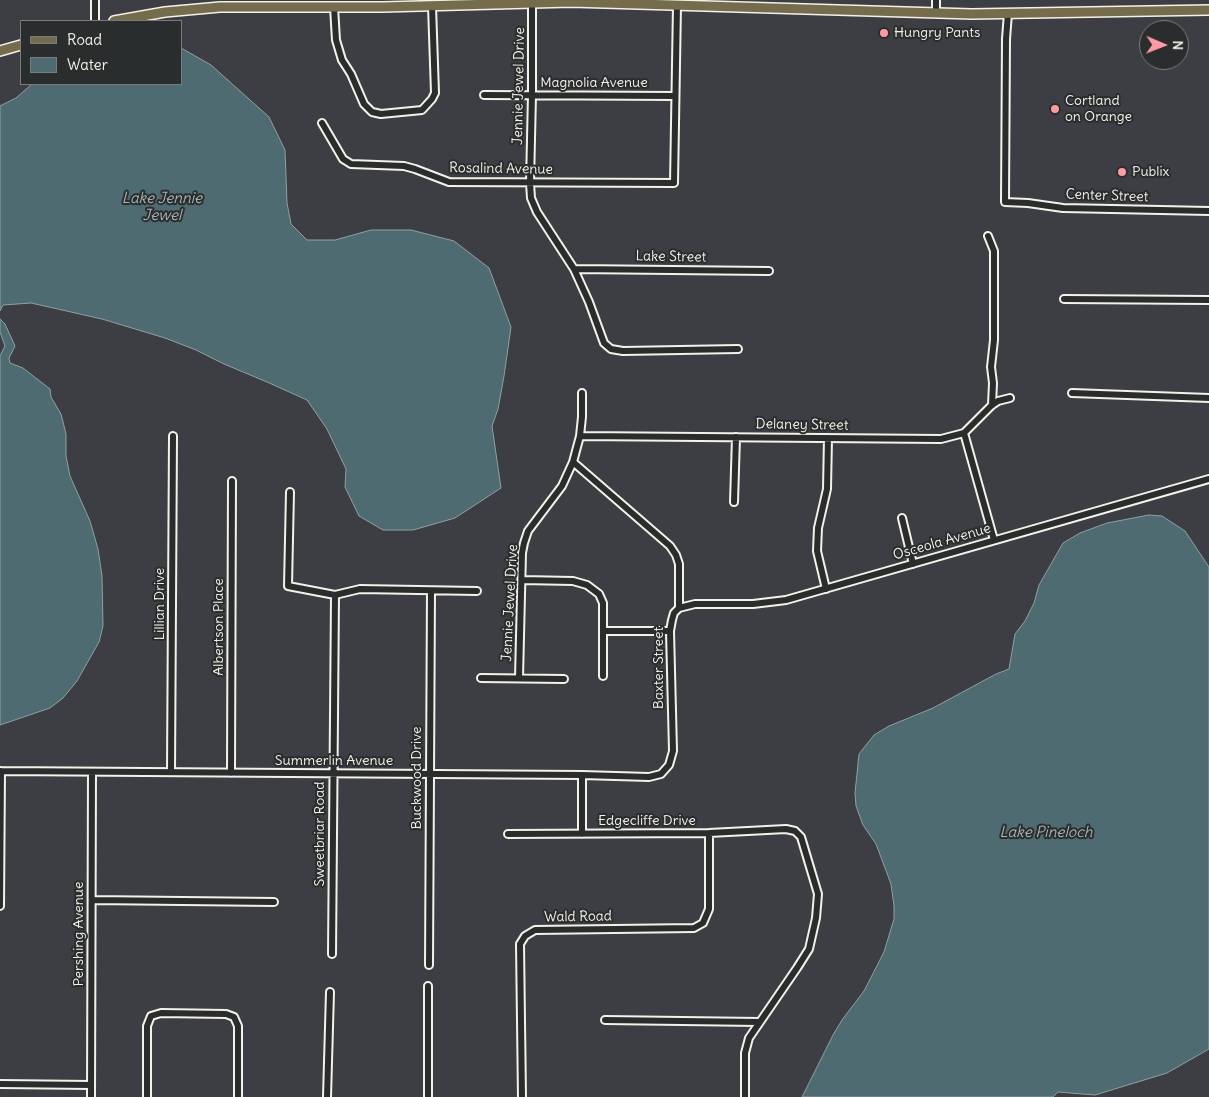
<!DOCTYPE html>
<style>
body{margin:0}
#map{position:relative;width:1209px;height:1097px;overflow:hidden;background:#3c3e43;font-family:Delius,sans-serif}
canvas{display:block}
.legend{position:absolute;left:20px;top:20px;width:162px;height:65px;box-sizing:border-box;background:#2a2d2e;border:1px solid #7b7b78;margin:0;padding:6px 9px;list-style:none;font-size:15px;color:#f4f1e8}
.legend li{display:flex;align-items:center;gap:10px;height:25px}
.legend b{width:25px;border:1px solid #7b7b78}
.north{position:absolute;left:1139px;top:20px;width:50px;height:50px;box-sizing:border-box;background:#2a2d2e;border:1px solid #7b7b78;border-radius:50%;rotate:91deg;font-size:14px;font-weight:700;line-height:20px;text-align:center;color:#f4f1e8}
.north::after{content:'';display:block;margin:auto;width:18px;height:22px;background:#ff9aa2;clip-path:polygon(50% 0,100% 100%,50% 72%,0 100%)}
</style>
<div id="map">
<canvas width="1209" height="1097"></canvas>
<ul class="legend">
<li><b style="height:6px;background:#746c4b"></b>Road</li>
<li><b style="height:14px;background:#4e6b72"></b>Water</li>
</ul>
<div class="north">N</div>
</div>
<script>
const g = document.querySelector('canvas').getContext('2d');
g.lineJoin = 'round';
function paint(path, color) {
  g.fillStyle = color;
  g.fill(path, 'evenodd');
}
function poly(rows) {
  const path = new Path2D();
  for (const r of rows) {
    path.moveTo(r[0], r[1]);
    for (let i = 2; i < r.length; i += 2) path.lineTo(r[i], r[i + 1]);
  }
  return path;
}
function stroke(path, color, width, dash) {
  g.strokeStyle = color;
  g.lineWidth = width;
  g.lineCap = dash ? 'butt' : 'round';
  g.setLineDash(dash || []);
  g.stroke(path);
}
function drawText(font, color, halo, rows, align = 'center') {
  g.font = font + ' Delius,sans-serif';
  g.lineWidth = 4;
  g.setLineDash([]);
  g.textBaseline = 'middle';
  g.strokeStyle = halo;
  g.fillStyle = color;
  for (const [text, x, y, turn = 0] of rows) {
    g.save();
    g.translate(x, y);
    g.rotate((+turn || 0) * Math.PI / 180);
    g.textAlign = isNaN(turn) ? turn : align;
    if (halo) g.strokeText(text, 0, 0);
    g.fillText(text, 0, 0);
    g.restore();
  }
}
const water = poly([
 [181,48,211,65,269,117,285,150,287,203,291,224,307,240,335,240,371,230,411,230,454,241,489,268,511,327,504,376,498,409,492,426,501,488,455,518,413,530,383,530,359,516,345,487,346,469,327,429,307,400,267,382,224,364,196,350,165,338,102,319,31,303,3,305,0,311,0,106,16,98,32,84,181,84,181,48],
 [0,319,5,324,15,346,9,358,10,363,23,368,50,389,51,397,61,414,66,434,66,456,70,476,90,521,98,549,102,576,103,626,99,642,77,681,63,698,50,708,0,725,0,356,5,346,0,332,0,319],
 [1149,515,1162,516,1185,531,1209,567,1209,1049,1167,1073,1095,1095,1058,1092,1053,1097,802,1097,833,1035,842,1020,864,991,884,952,894,919,894,906,891,884,876,844,863,825,856,806,855,793,859,754,874,735,889,726,933,708,996,674,1009,669,1015,634,1025,621,1034,603,1039,585,1063,543,1080,533,1107,523,1149,515]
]);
paint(water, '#4e6b72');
stroke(water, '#90a1a1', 1);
const minor = poly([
 [532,4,532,95,530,183,531,198,537,212,574,269,589,302,604,343,611,349,623,351,738,349],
 [334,7,336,40,342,60,351,74,364,104,372,112,381,114,422,110,432,99,435,93,432,6],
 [936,13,936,0],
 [1008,13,1006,39,1005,202,1028,203,1063,208,1209,211],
 [95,21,95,0],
 [484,95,675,96],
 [322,123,343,159,351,164,404,166,415,169,449,182,674,183,677,5],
 [988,236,994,251,994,340,991,367,993,383,992,405],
 [574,269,769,271],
 [1064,299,1209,300],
 [1072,393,1209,398],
 [964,433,994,540],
 [580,436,941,439,964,433,992,405,998,401,1010,398],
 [290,492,288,586,335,595,360,589,477,591],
 [734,502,736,437],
 [902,518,913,564],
 [522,580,573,581,587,585,599,594,603,603,603,676],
 [826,589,817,551,818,528,827,489,828,438],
 [679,608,695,604,753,604,786,600,1209,479],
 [603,631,670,631],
 [481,678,564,679],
 [519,678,522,553,524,543,528,531,562,486,573,462,580,436,582,417,582,393],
 [0,771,582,775,649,777,661,774,669,765,673,751,670,631,672,620,674,613,679,608,679,564,676,555,670,546,573,462],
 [171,772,173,436],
 [231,773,232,481],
 [508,834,709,833,786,829,795,831,801,837,818,894,816,918,809,949,797,968,749,1038,745,1053,745,1097],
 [582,834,582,775],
 [92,900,274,902],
 [0,906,1,771],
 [332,954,335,595],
 [429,965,431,591],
 [605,1020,759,1022],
 [0,1084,91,1085],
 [91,1097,92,772],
 [147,1097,147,1026,151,1016,161,1013,226,1014,234,1017,238,1026,238,1097],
 [327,1097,330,992],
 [428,1097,428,986],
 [522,1097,520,944,525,936,535,930,694,928,703,923,709,909,709,833]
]);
const major = poly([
 [114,21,165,12,220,7,383,7,571,2,972,14,1209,10],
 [0,51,21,45]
]);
stroke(minor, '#f4f1e8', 10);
stroke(major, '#f4f1e8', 12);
stroke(minor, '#2a2d2e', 6);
stroke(major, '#746c4b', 9);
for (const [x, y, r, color] of [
 [884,33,5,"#ff9aa2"],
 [1055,109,5,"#ff9aa2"],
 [1122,172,5,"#ff9aa2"]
]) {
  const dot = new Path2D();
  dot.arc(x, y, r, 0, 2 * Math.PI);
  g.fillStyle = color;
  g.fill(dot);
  stroke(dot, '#2a2d2e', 2);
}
drawText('14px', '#f4f1e8', '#2a2d2e', [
 ["Hungry Pants",894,33],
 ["Cortland",1065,101],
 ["on Orange",1065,117],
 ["Publix",1132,172]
], 'left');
drawText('14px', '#f4f1e8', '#2a2d2e', [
 ["Magnolia Avenue",594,83],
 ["Jennie Jewel Drive",519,86,-89],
 ["Rosalind Avenue",501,169,1],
 ["Center Street",1107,196,2],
 ["Lake Street",671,257,1],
 ["Delaney Street",802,425,1],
 ["Osceola Avenue",942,542,-16],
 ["Jennie Jewel Drive",510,603,-87],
 ["Lillian Drive",160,604,-90],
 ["Albertson Place",219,627,-90],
 ["Baxter Street",659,668,-90],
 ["Summerlin Avenue",334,761],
 ["Buckwood Drive",417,778,-90],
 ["Edgecliffe Drive",647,821],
 ["Sweetbriar Road",320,834,-90],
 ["Wald Road",578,917,-1],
 ["Pershing Avenue",79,934,-90]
]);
drawText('italic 15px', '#a9b5b3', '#2a2d2e', [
 ["Lake Jennie",162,199],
 ["Jewel",162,216],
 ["Lake Pineloch",1046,833]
]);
</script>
